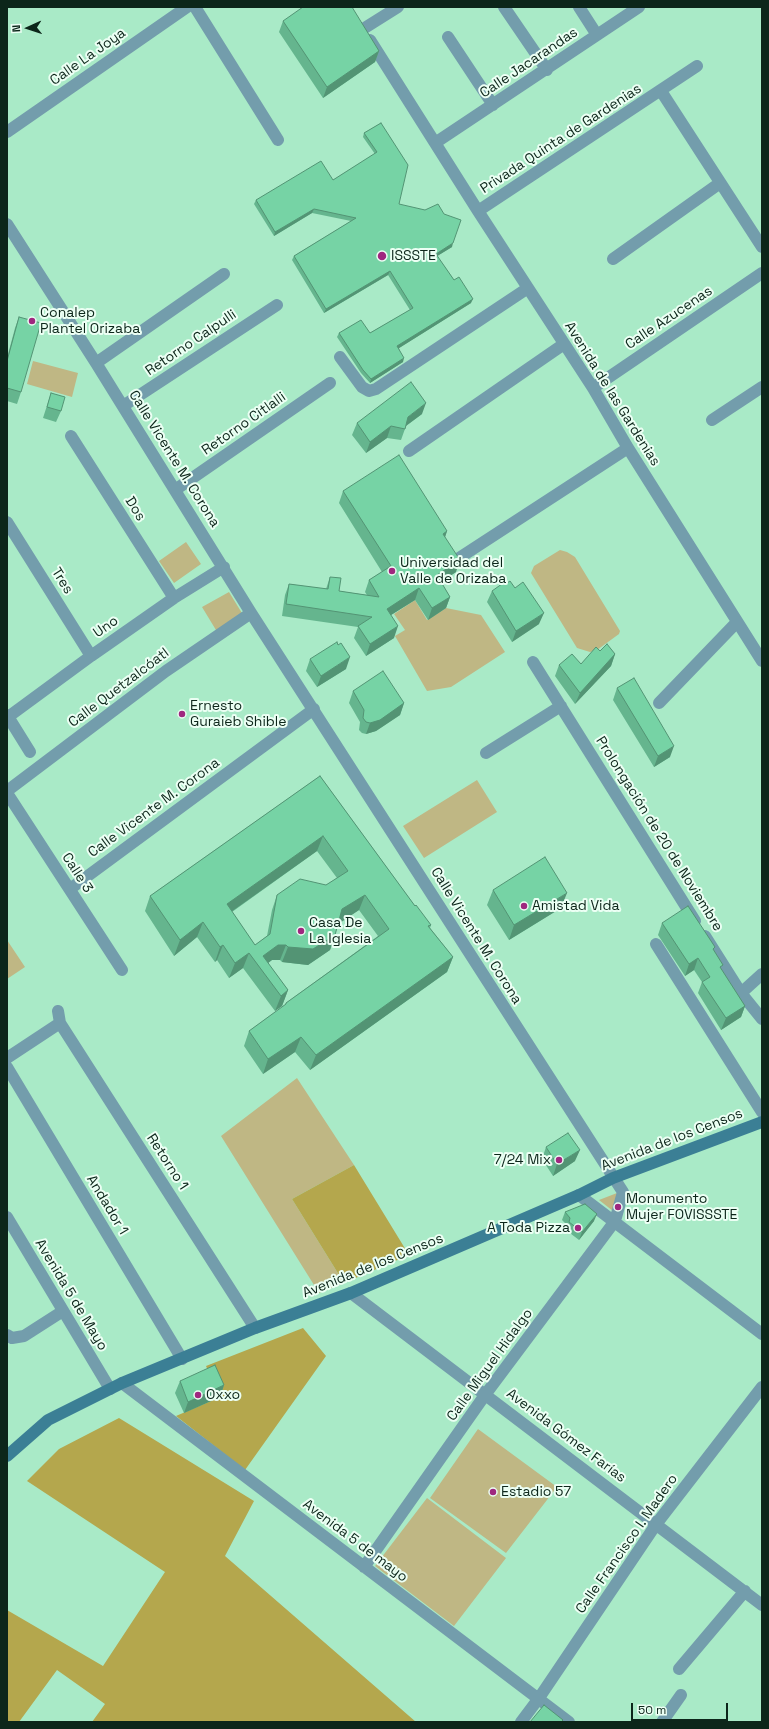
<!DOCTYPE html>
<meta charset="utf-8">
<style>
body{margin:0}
#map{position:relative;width:769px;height:1729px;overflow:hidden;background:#a9eac7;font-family:"Space Grotesk",sans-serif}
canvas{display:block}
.frame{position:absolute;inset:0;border:8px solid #0c261a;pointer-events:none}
.north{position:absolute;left:8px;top:8px;width:40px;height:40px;-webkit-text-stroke:3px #ecfff4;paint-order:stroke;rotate:267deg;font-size:11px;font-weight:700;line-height:16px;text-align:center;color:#0c261a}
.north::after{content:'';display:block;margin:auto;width:14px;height:18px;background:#0c261a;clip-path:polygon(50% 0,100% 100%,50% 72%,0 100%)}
.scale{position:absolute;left:631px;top:1703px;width:97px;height:18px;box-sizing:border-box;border:2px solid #0c261a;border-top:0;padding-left:5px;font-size:12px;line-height:14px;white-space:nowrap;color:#0c261a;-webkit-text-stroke:3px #ecfff4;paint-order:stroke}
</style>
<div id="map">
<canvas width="769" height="1729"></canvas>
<div class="frame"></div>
<div class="north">N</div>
<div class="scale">50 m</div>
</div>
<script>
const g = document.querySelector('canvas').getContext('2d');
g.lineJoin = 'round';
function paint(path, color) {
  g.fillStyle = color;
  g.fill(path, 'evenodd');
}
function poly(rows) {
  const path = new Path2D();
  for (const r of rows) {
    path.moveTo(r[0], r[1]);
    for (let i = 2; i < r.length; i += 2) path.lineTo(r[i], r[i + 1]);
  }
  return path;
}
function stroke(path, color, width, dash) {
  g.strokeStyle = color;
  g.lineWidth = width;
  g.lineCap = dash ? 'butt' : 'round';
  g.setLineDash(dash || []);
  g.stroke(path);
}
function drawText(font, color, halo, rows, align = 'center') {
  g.font = font + ' "Space Grotesk",sans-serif';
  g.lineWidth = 4;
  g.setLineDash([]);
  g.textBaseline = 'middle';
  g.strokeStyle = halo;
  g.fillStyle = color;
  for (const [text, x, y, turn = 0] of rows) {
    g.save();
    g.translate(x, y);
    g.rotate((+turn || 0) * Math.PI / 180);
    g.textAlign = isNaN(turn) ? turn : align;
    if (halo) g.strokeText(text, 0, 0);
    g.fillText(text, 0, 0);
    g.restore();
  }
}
paint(poly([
 [33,361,78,373,72,397,27,384],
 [186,542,201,564,174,583,159,561],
 [560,550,567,552,575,557,620,631,619,634,597,650,590,652,577,648,531,573,534,566],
 [229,592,245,618,219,635,202,607],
 [415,600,427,620,446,608,481,615,505,652,451,687,427,691,395,636,405,630,394,614],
 [477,780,497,812,424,858,403,826],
 [7,940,25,967,7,979],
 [297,1078,354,1165,292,1199,344,1283,319,1293,221,1136],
 [617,1193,613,1211,599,1200],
 [478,1429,557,1487,506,1553,430,1498],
 [427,1498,506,1558,454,1626,375,1566]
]), '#bfb784');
paint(poly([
 [354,1165,409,1255,344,1283,292,1199],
 [303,1328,326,1356,245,1470,176,1416,220,1397,206,1366],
 [119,1418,254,1501,225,1556,416,1722,92,1722,105,1704,57,1670,19,1722,7,1722,7,1610,103,1666,165,1572,27,1481,59,1449]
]), '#b4a74d');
stroke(poly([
 [195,7,278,140],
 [504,7,547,70],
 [579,7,597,35],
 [363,29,398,7],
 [448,37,493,105],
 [370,40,478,211,593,388,628,448,762,661],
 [661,91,762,247],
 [7,132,187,7],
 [435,143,639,7],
 [478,211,697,66],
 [7,224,96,363,251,613,623,1192,615,1221,485,1395,364,1567],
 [613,259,720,183],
 [340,357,362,387,369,391,376,389,528,288],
 [96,363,224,274],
 [593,388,762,273],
 [123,406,277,305],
 [712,420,762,387],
 [71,436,174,598],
 [409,451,564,344],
 [175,490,330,383],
 [7,522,91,656],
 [456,560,628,448],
 [533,662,695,921],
 [659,703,737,622],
 [7,715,30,752],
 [8,717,91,656,174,598,224,567],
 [486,753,561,706],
 [7,791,166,671,251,613],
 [7,793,122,970],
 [70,889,314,709],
 [705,936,741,993,762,1019],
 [656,944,762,1112],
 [741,993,762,974],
 [58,1011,60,1023,255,1328],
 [7,1058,60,1023],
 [7,1067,182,1359],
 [579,1195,762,1334],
 [7,1217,110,1389],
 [351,1293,762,1605],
 [7,1335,12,1338,24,1336,63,1311],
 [122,1383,569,1722],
 [679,1669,745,1591],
 [521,1722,539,1698,657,1523,762,1387],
 [662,1722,681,1695]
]), '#739dac', 12);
stroke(poly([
 [7,1456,48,1420,122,1383,255,1328,351,1293,579,1195,613,1178,762,1122]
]), '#3b7f95', 12);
paint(poly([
 [283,21,379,51,375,62,323,98,279,32],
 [381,123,399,204,452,247,437,256,454,280,471,303,399,348,403,362,370,383,361,373,337,337,339,333,370,333,410,310,388,275,324,313,292,260,294,256,351,221,312,213,274,236,254,204,256,200,333,180,375,154,363,137,364,133],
 [19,317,21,392,17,404,7,401,7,358,15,328],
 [51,393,61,411,56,422,43,418],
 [422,414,406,426,401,440,387,438,366,453,352,435,357,423],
 [343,491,447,531,445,537,456,572,441,582,450,597,446,608,428,620,415,600,391,615,394,638,366,656,354,638,358,627,282,616,285,595,289,584,326,589,330,577,339,591,367,595,365,592,369,580,382,572,339,503],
 [492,591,539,624,512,642,487,602],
 [600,651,615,654,611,666,575,704,555,676,559,665,581,664],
 [310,659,346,669,317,687,306,671],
 [617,688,670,757,654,767,613,700],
 [353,691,404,703,400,715,376,731,366,734,362,733,359,730,360,722,349,703],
 [320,776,415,906,431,925,430,928,453,957,447,972,310,1070,295,1052,263,1074,244,1046,249,1031,285,1005,286,1003,378,936,359,910,338,923,335,935,330,950,308,965,282,962,280,960,272,960,268,963,288,990,282,1006,275,1011,243,968,229,978,217,960,215,962,197,937,174,956,145,911,150,896],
 [317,851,337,878,326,885,277,895,272,910,267,936,255,945,232,912],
 [493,890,561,908,509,940,487,905],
 [662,923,714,950,721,969,745,1006,741,1017,721,1030,698,993,702,982,694,970,685,976,658,935],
 [546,1147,575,1161,553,1176,542,1159],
 [565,1212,594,1221,579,1240,566,1230,567,1225,562,1220],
 [180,1381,224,1385,220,1397,184,1413,175,1393]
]), '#65b58e');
paint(poly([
 [379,51,375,62,323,98,327,87],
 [314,209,312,213,274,236,275,232],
 [453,243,452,247,434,258,436,254],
 [390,271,388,275,324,313,326,309],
 [473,299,471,303,396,350,397,346],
 [404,358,403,362,370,383,371,379],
 [426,403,422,414,403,428,408,417],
 [391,426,387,438,366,453,370,442],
 [447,531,443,543,443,534],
 [460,560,456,572,433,587,437,575],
 [419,588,415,600,383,620,387,609],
 [450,597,446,608,428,620,432,608],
 [544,613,539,624,512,642,516,631],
 [398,626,394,638,366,656,370,644],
 [615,654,611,666,575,704,580,693],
 [350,657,346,669,317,687,321,676],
 [404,703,400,715,376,731,366,734,370,723],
 [674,746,670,757,654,767,658,756],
 [323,836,317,851,221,919,227,904],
 [567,893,561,908,509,940,514,925],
 [365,895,359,910,337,925,342,909],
 [203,922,197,937,174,956,180,940],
 [335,935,330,950,308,965,282,962,288,947],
 [223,945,217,960,215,962,220,947],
 [278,945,286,945,280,960,272,960,260,969,263,956],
 [249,953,243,968,229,978,235,963],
 [453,957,447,972,310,1070,316,1055],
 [698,958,694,970,685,976,689,964],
 [288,990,282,1006,275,1011,281,996],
 [745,1006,741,1017,721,1030,726,1018],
 [301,1037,295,1052,263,1074,268,1059],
 [580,1150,575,1161,553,1176,557,1164],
 [597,1214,594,1221,579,1240,582,1232],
 [224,1385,220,1397,184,1413,188,1402]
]), '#539474');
const building = poly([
 [303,7,352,7,379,51,327,87,283,21,303,7],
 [381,123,408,165,399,204,425,210,438,204,444,214,461,220,453,243,436,254,454,280,459,277,473,299,397,346,404,358,371,379,363,370,339,333,361,320,370,333,413,308,390,271,326,309,294,256,356,218,314,209,275,232,256,200,321,161,333,180,377,152,364,133,381,123],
 [19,317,41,323,21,392,7,388,7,361,19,317],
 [411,382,426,403,408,417,405,429,391,426,370,442,357,423,411,382],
 [51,393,65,397,61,411,47,407,51,393],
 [399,455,447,531,443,534,460,560,437,575,450,597,432,608,419,588,387,609,398,626,370,644,358,626,372,617,286,604,289,584,328,589,330,577,341,578,339,591,379,597,369,580,391,566,343,491,399,455],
 [506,581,507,583,510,581,515,588,523,582,544,613,516,631,492,591,506,581],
 [337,642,338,645,341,643,350,657,321,676,310,659,337,642],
 [607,644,615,654,580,693,559,665,572,654,581,664,596,647,600,651,607,644],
 [383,671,404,703,380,720,370,723,366,722,363,718,364,710,353,691,383,671],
 [634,678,674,746,658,756,617,688,634,678],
 [320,776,415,906,416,905,431,925,428,926,453,957,316,1055,301,1037,268,1059,249,1031,286,1004,286,1003,389,929,365,895,342,909,335,935,313,949,288,947,286,945,278,945,263,956,288,990,281,996,249,953,235,963,223,945,220,947,203,922,180,940,150,896,320,776],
 [323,836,348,871,326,885,300,879,277,895,270,934,255,945,227,904,323,836],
 [545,857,567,893,514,925,493,890,545,857],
 [688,906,715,947,713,949,723,965,720,967,745,1006,726,1018,702,982,710,977,698,958,689,964,662,923,688,906],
 [568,1133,580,1150,557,1164,546,1147,568,1133],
 [585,1204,597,1214,582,1232,569,1222,570,1218,565,1212,585,1204],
 [215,1365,224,1385,188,1402,180,1381,215,1365],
 [544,1705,563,1720,561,1722,530,1722,544,1705]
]);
paint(building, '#76d3a5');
stroke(building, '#539474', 1);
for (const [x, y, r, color] of [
 [382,256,5,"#9f277f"],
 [32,321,4,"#9f277f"],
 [392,571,4,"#9f277f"],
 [182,714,4,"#9f277f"],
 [524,906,4,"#9f277f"],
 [301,931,4,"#9f277f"],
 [559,1160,4,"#9f277f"],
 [618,1207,4,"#9f277f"],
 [578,1228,4,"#9f277f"],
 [198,1395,4,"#9f277f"],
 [493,1492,4,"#9f277f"]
]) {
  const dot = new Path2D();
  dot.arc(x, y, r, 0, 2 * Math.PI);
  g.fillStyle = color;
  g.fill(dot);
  stroke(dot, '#ecfff4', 1.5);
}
drawText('14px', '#0c261a', '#ecfff4', [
 ["Calle La Joya",88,57,-35],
 ["Calle Jacarandas",529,63,-34],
 ["Privada Quinta de Gardenias",561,139,-33],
 ["Calle Azucenas",669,318,-34],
 ["Retorno Calpulli",191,343,-34],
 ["Avenida de las Gardenias",612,394,58],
 ["Retorno Citlalli",244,424,-35],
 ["Calle Vicente M. Corona",174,459,58],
 ["Dos",135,509,58],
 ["Tres",62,581,58],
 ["Uno",106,627,-35],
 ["Calle Quetzalcóatl",119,688,-37],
 ["Calle Vicente M. Corona",154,808,-36],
 ["Prolongación de 20 de Noviembre",659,834,58],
 ["Calle 3",77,873,57],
 ["Calle Vicente M. Corona",476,936,58],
 ["Avenida de los Censos",672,1140,-21],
 ["Retorno 1",167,1162,57],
 ["Andador 1",107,1205,59],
 ["Avenida de los Censos",373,1266,-22],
 ["Avenida 5 de Mayo",71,1295,59],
 ["Calle Miguel Hidalgo",490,1365,-54],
 ["Avenida Gómez Farías",566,1436,37],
 ["Avenida 5 de mayo",355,1541,37],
 ["Calle Francisco I. Madero",627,1544,-55]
]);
drawText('14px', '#0c261a', '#ecfff4', [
 ["ISSSTE",391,256],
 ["Conalep",40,313],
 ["Plantel Orizaba",40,329],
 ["Universidad del",400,563],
 ["Valle de Orizaba",400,579],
 ["Ernesto",190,706],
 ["Guraieb Shible",190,722],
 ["Amistad Vida",532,906],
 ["Casa De",309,923],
 ["La Iglesia",309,939],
 ["7/24 Mix",551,1160,"right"],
 ["Monumento",626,1199],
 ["Mujer FOVISSSTE",626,1215],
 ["A Toda Pizza",570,1228,"right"],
 ["Oxxo",206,1395],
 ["Estadio 57",501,1492]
], 'left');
</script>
